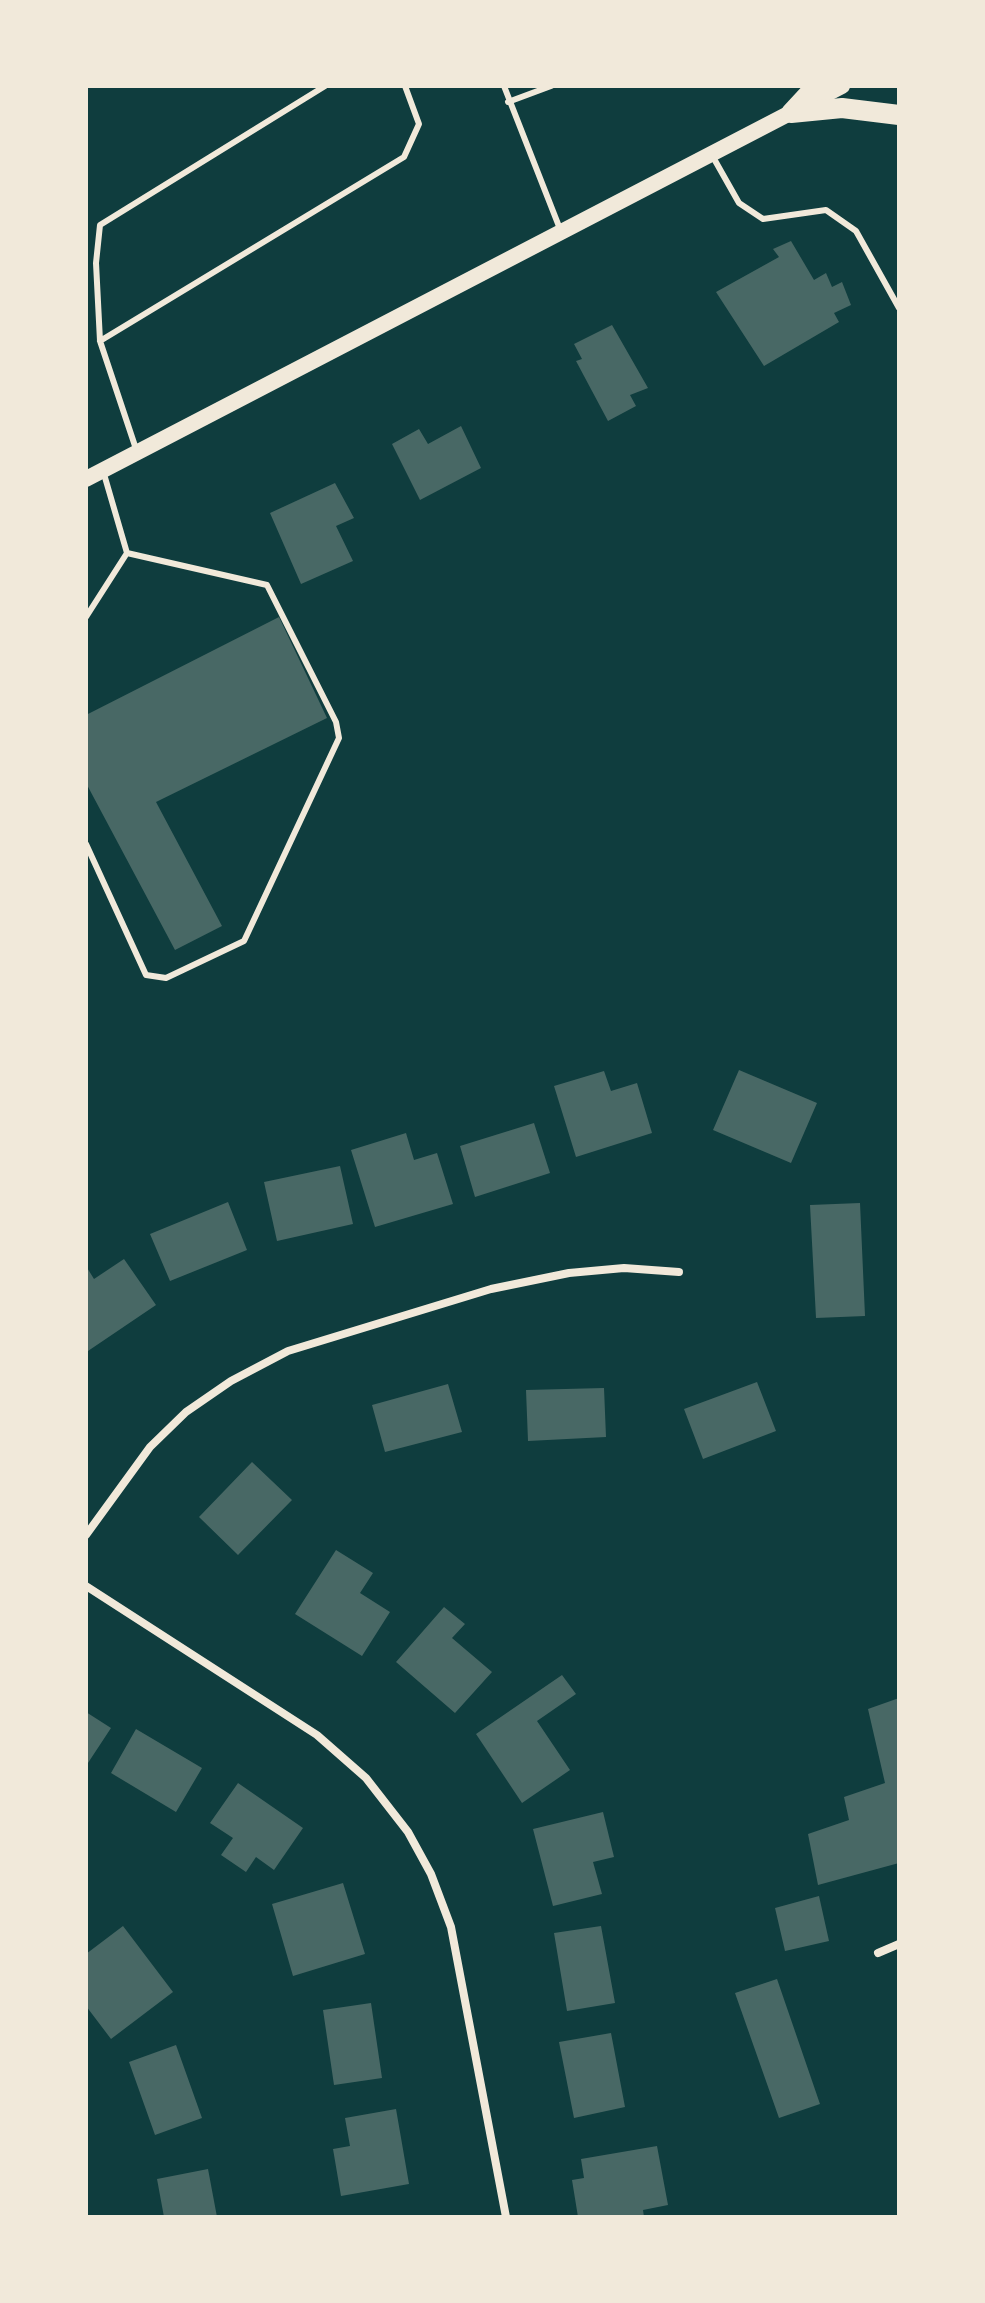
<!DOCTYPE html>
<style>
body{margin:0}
#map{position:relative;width:985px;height:2303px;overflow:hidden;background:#0f3d3e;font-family:Figtree,sans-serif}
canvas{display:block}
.frame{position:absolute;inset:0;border:88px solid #f1e9da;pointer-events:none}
</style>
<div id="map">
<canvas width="985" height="2303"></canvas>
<div class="frame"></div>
</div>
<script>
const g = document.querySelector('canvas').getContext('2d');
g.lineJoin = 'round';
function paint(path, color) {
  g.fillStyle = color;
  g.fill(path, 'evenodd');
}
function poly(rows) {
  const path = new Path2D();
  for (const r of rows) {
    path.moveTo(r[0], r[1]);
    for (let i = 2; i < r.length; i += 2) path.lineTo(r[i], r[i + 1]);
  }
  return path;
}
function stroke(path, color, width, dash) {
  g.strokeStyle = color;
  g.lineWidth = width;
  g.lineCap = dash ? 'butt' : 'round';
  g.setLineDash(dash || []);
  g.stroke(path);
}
paint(poly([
 [791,241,814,280,826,273,832,287,842,282,851,305,834,313,839,322,764,366,716,292,779,257,773,249],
 [612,325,648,388,630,395,636,406,608,421,576,361,582,359,574,344],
 [461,426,481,468,420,500,392,444,419,429,428,444],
 [335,483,354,518,336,526,353,561,301,584,270,513],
 [279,617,327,718,156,802,222,926,175,950,86,783,86,715],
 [739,1070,817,1103,791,1163,713,1130],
 [604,1071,611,1091,637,1083,652,1133,576,1157,554,1086],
 [534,1123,550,1173,475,1197,460,1146],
 [406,1133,414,1160,437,1153,453,1204,375,1227,351,1150],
 [340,1166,353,1224,277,1241,264,1182],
 [228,1202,247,1250,170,1281,150,1234],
 [860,1203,865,1316,816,1318,810,1205],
 [124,1259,156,1305,88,1351,86,1266,94,1279],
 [757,1382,776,1431,703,1459,684,1409],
 [448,1384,462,1432,385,1452,372,1405],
 [604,1388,606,1437,528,1441,526,1390],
 [252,1462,292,1500,238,1555,199,1517],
 [336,1550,373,1573,360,1593,390,1612,362,1656,295,1614],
 [444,1607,465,1624,452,1638,492,1672,455,1713,396,1662],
 [562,1675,576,1694,537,1721,570,1770,522,1803,476,1734],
 [899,1698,899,1863,818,1885,808,1834,849,1820,844,1797,885,1783,868,1709],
 [86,1712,111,1728,86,1766],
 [136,1729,202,1768,176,1812,111,1773],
 [238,1783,303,1828,274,1870,256,1857,246,1872,221,1855,233,1838,210,1823],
 [603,1812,614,1857,593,1862,602,1894,553,1906,533,1829],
 [343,1883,365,1954,293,1976,272,1904],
 [819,1896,829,1941,785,1951,775,1908],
 [123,1926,173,1992,111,2039,86,2006,86,1954],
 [601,1926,615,2003,567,2011,554,1933],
 [777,1979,820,2104,779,2118,735,1993],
 [371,2003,382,2078,334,2085,323,2010],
 [611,2033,625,2107,574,2118,559,2042],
 [176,2045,202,2118,155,2135,129,2062],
 [396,2109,409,2184,341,2196,333,2149,350,2146,345,2118],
 [657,2146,668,2205,643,2210,644,2217,578,2217,572,2180,584,2178,581,2159],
 [208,2169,217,2217,164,2217,157,2179]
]), '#486865');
stroke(poly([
 [504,86,560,229],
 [508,102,551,86],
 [713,157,739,203,763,219,826,210,856,231,899,308],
 [100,341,404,157,419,124,405,86],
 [137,452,100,341,96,263,100,225,325,86],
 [86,617,127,553,104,474],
 [86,844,146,975,166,978,244,941,339,738,336,722,267,585,127,553]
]), '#f1e9da', 6);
stroke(poly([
 [86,1535,150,1447,186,1412,231,1381,288,1351,491,1289,569,1273,624,1268,679,1272],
 [86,1586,317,1735,366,1778,408,1832,431,1874,451,1927,506,2217],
 [878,1953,899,1944]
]), '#f1e9da', 8);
stroke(poly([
 [86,479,842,86]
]), '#f1e9da', 16);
stroke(poly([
 [791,113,842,108,899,115],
 [791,113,816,86]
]), '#f1e9da', 20);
</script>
